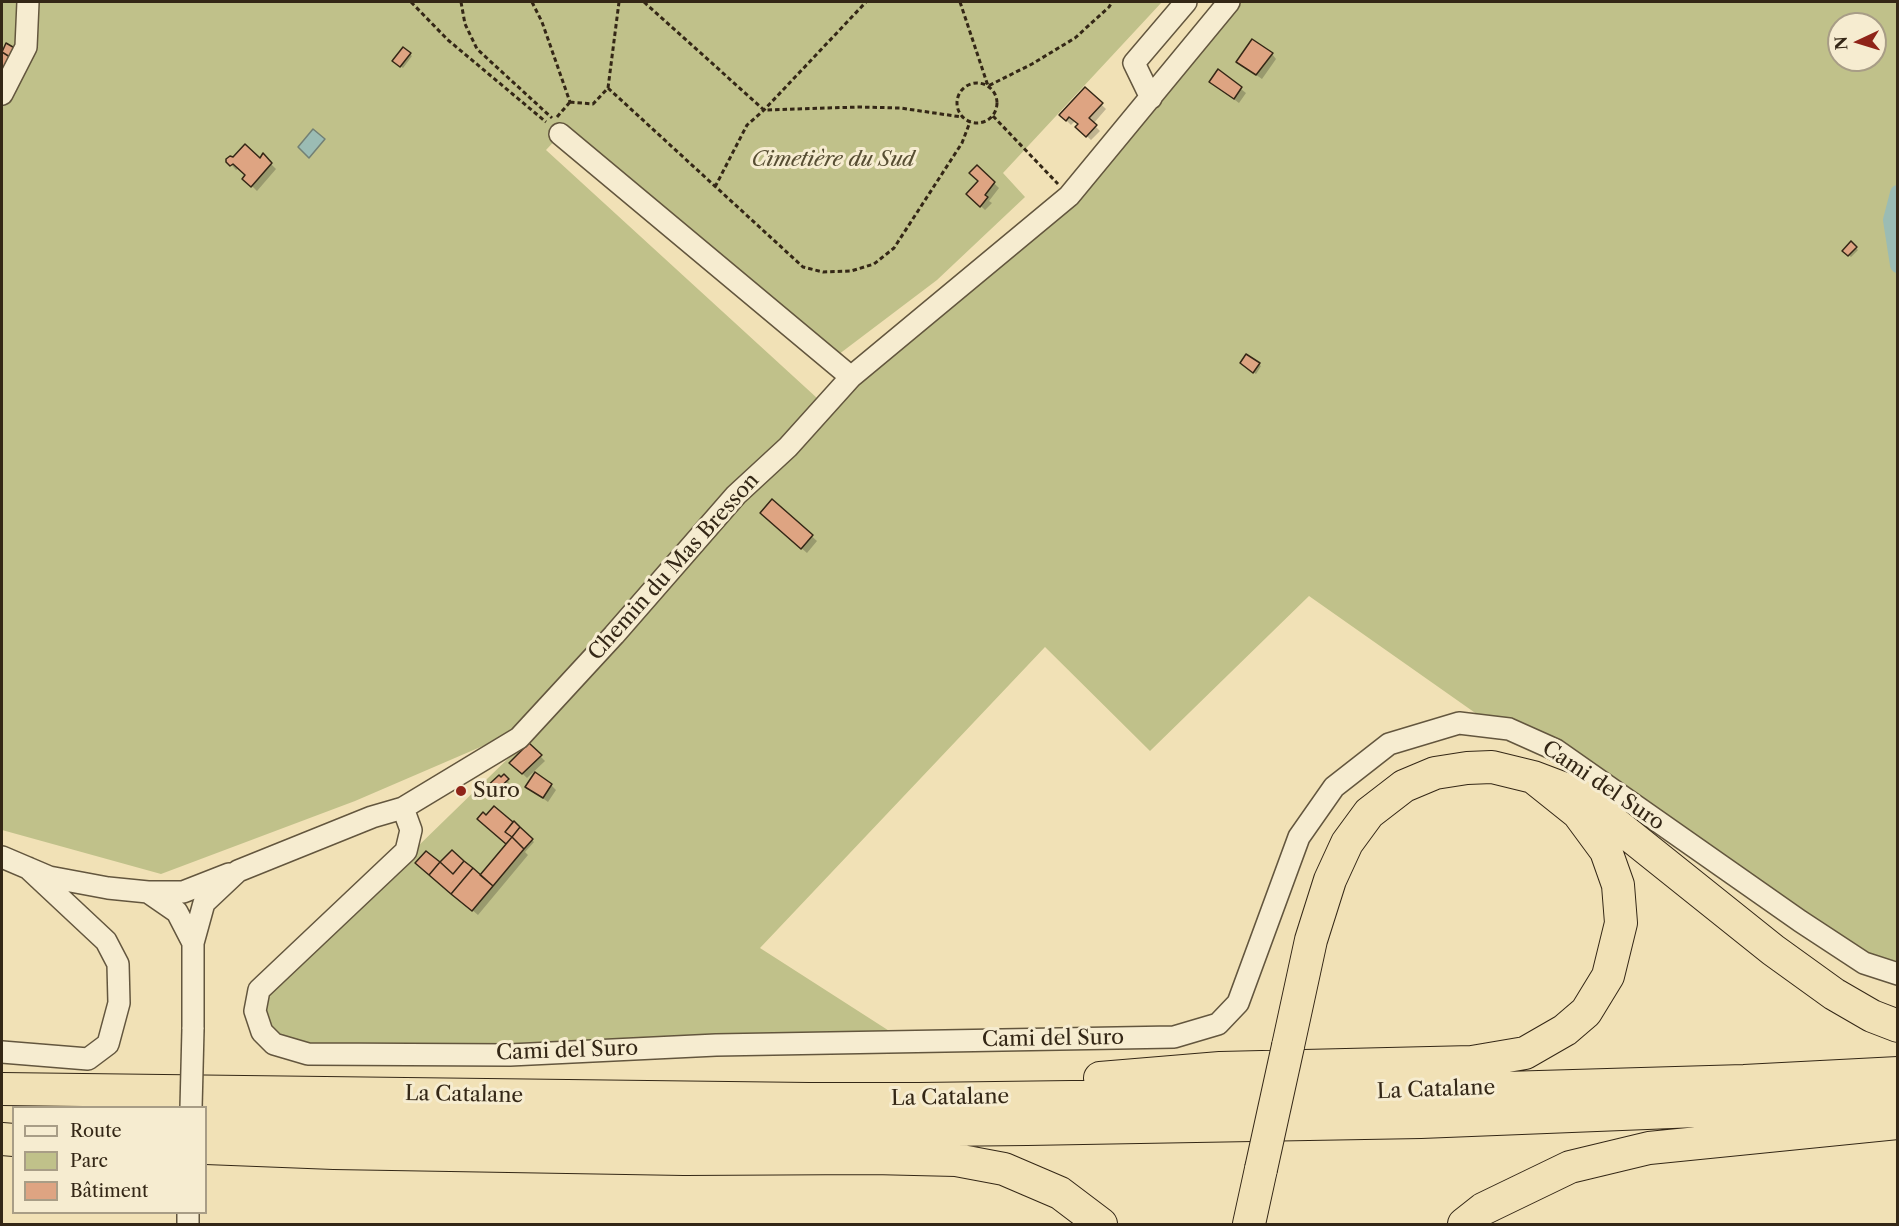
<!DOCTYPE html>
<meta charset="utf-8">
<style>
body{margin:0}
#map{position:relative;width:1899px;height:1226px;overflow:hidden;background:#f1e1b6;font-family:"Libre Caslon Text",serif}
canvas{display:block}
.frame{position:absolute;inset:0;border:3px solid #342716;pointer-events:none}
.legend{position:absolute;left:12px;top:1106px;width:195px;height:108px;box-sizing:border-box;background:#f6ecd0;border:2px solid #a89d86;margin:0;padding:8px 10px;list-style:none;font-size:18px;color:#342716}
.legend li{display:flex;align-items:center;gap:12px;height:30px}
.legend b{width:30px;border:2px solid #a89d86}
.north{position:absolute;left:1827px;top:12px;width:60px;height:60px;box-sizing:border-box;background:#f6ecd0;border:2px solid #a89d86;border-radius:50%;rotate:266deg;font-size:16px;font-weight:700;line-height:24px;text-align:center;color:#342716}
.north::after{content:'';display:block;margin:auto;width:21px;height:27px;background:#8f2418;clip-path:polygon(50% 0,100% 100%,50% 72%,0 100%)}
</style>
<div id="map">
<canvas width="1899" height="1226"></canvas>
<div class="frame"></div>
<ul class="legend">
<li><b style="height:8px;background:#f6ecd0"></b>Route</li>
<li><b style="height:16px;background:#c0c18a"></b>Parc</li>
<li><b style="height:16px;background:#dea482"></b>Bâtiment</li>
</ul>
<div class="north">N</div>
</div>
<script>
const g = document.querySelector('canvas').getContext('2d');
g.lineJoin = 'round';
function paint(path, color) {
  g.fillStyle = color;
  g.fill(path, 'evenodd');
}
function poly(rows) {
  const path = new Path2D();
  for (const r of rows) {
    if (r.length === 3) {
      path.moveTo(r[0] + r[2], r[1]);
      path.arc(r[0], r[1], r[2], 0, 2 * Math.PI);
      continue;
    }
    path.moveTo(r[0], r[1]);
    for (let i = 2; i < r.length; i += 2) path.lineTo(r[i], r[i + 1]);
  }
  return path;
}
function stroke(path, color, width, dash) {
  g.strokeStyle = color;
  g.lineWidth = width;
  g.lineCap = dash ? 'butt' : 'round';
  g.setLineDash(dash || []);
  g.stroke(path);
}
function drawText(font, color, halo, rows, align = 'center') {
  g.font = font + ' "Libre Caslon Text",serif';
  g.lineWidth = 6;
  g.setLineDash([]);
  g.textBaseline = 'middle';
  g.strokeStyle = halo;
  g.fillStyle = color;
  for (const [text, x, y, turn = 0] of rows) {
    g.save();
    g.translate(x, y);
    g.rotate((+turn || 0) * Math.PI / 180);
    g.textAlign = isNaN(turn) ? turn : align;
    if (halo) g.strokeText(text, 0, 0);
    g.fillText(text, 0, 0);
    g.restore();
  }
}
paint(poly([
 [2,2,1162,2,1003,173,1025,197,937,280,822,367,568,129,560,135,546,150,817,398,783,441,513,733,355,801,161,874,2,830],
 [1237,2,1897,2,1897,966,1867,957,1560,743,1481,717,1309,596,1150,751,1045,647,760,948,894,1034,510,1048,309,1047,278,1038,268,1028,263,1011,266,994,524,743,741,500,856,382,1074,201],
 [1839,24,1875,24,1875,60,1839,60]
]), '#c0c18a');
const water = poly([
 [313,129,325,139,309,158,298,147,313,129]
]);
paint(water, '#9bbcb4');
stroke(water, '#728075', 1.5);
paint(poly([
 [403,49,412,56,403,68,394,61],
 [1272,54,1276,59,1262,79,1243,66],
 [1218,71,1246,93,1239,103,1216,86],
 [1085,89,1106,109,1093,124,1100,131,1091,140,1077,127,1079,124,1075,121,1071,125,1061,115],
 [263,156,276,169,257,191,244,178,246,175,239,168,236,170,228,161,260,160],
 [977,167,999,188,989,201,992,203,985,210,968,194,980,181],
 [1851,244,1858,250,1851,257,1844,251],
 [1246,356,1261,366,1256,374,1243,365],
 [772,501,817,541,807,553,767,518],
 [529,745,545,761,527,778,511,763],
 [504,776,509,782,491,799,483,792],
 [551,785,556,790,548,802,527,787],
 [494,808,534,842,525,852,528,855,478,915,422,867,480,877,508,844,484,823,487,817]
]), '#0003');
stroke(poly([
 [1898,193,1891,220,1898,265]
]), '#9bbcb4', 16);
const building = poly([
 [1252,39,1273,53,1256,75,1236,62,1252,39],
 [6,43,18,50,13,59,2,52,6,43],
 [403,47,411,53,400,67,392,61,403,47],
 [2,52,13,59,2,81,2,52],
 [1218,69,1242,87,1234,99,1209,82,1218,69],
 [1085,87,1103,103,1089,118,1097,125,1086,137,1075,127,1078,124,1069,117,1066,121,1059,115,1085,87],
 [245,144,260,158,263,153,272,163,251,187,242,179,245,175,233,164,230,166,226,162,226,159,230,156,233,157,245,144],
 [977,165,995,182,985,195,988,197,980,207,966,194,978,181,969,173,977,165],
 [1851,241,1857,247,1848,256,1842,251,1851,241],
 [1246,354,1260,363,1253,373,1240,363,1246,354],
 [772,499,813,535,801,549,760,513,772,499],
 [529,743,542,755,522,774,509,763,529,743],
 [535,772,552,784,543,798,525,787,535,772],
 [504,774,509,779,488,798,481,792,499,775,501,777,504,774],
 [494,806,513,822,505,832,512,837,506,844,477,819,483,812,486,815,494,806],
 [514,821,520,827,512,837,505,832,514,821],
 [520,827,533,839,524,849,512,837,520,827],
 [512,837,524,849,493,886,480,875,512,837],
 [452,850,464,861,453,874,440,862,452,850],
 [426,851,440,862,429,875,415,863,426,851],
 [464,861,473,868,451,894,429,875,440,862,453,874,464,861],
 [473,868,493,886,472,911,451,894,473,868]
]);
paint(building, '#dea482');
stroke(building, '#342716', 1.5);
const minor = poly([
 [2,94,26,47,28,2],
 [1151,98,1134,63,1186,2],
 [560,134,851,377],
 [403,808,411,830,406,851,259,990,255,1011,262,1032,274,1044,308,1054,510,1055,716,1045,1174,1037,1218,1024,1238,1003,1299,837,1334,787,1389,744,1459,723,1509,729,1556,750,1800,921,1864,963,1898,974],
 [2,857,49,877,108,888,148,892,183,892,229,874],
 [148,892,177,912,193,943],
 [193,1029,193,943,204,903,238,871,372,817,403,808,519,738,614,635,736,495,788,447,851,377,1069,196,1229,2],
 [2,1052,88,1059,108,1044,119,1003,118,964,106,941,28,868],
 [188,1224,188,1212]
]);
const highway = poly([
 [1288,1046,1311,940,1330,880,1347,843,1369,813,1404,786,1435,773,1467,768,1492,767,1533,777,1578,794,1773,950,1834,994,1872,1016,1898,1026],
 [1100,1078,1220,1068,1472,1062,1525,1053,1565,1030,1586,1012,1608,976,1621,923,1618,885,1606,851,1578,813,1533,777],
 [2,1089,809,1099,919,1099,1300,1094,1744,1081,1898,1073],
 [206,1122,840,1131,1027,1129,1421,1122,1898,1103],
 [2,1139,14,1140],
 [206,1148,334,1153,684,1159,873,1158,956,1160,1004,1169,1060,1193,1101,1224],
 [1249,1224,1261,1169],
 [1464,1224,1483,1209,1570,1167,1649,1148,1898,1123]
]);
stroke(minor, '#63563e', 24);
stroke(highway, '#342716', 34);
stroke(poly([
 [411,2,448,40,546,122],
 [461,2,465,24,477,49,552,118],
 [532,2,542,22,570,102],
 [644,2,764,110,859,107,900,108,962,117],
 [960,2,988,86,1032,64,1075,38,1109,7,1112,2],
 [977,103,20],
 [608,88,803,267,823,272,851,271,874,264,894,248,962,143,970,122],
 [570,102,593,104,608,88,619,2],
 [993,116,1058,184],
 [557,117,570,102],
 [715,187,747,125,764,110,866,2]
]), '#342716', 3, [4.5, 3]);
stroke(minor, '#f6ecd0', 21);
stroke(highway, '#f1e1b6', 32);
const minorBridge = poly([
 [191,1108,193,1029]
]);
const highwayBridge = poly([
 [1261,1169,1288,1046]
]);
stroke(minorBridge, '#63563e', 24, []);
stroke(highwayBridge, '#342716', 34, []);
stroke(minorBridge, '#f6ecd0', 21);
stroke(highwayBridge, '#f1e1b6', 32);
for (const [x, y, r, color] of [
 [461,791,6,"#8f2418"]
]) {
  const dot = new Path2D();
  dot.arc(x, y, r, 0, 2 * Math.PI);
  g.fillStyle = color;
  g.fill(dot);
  stroke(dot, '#f6ecd0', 2);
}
drawText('italic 21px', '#574e33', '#f6ecd0', [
 ["Cimetière du Sud",833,160]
]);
drawText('21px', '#342716', '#f6ecd0', [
 ["Chemin du Mas Bresson",674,567,-48],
 ["Cami del Suro",1603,786,34],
 ["Cami del Suro",1053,1039,-1],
 ["Cami del Suro",567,1051,-2],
 ["La Catalane",1436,1090,-2],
 ["La Catalane",464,1095,1],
 ["La Catalane",950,1098,-1]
]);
drawText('21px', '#342716', '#f6ecd0', [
 ["Suro",473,791]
], 'left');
</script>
